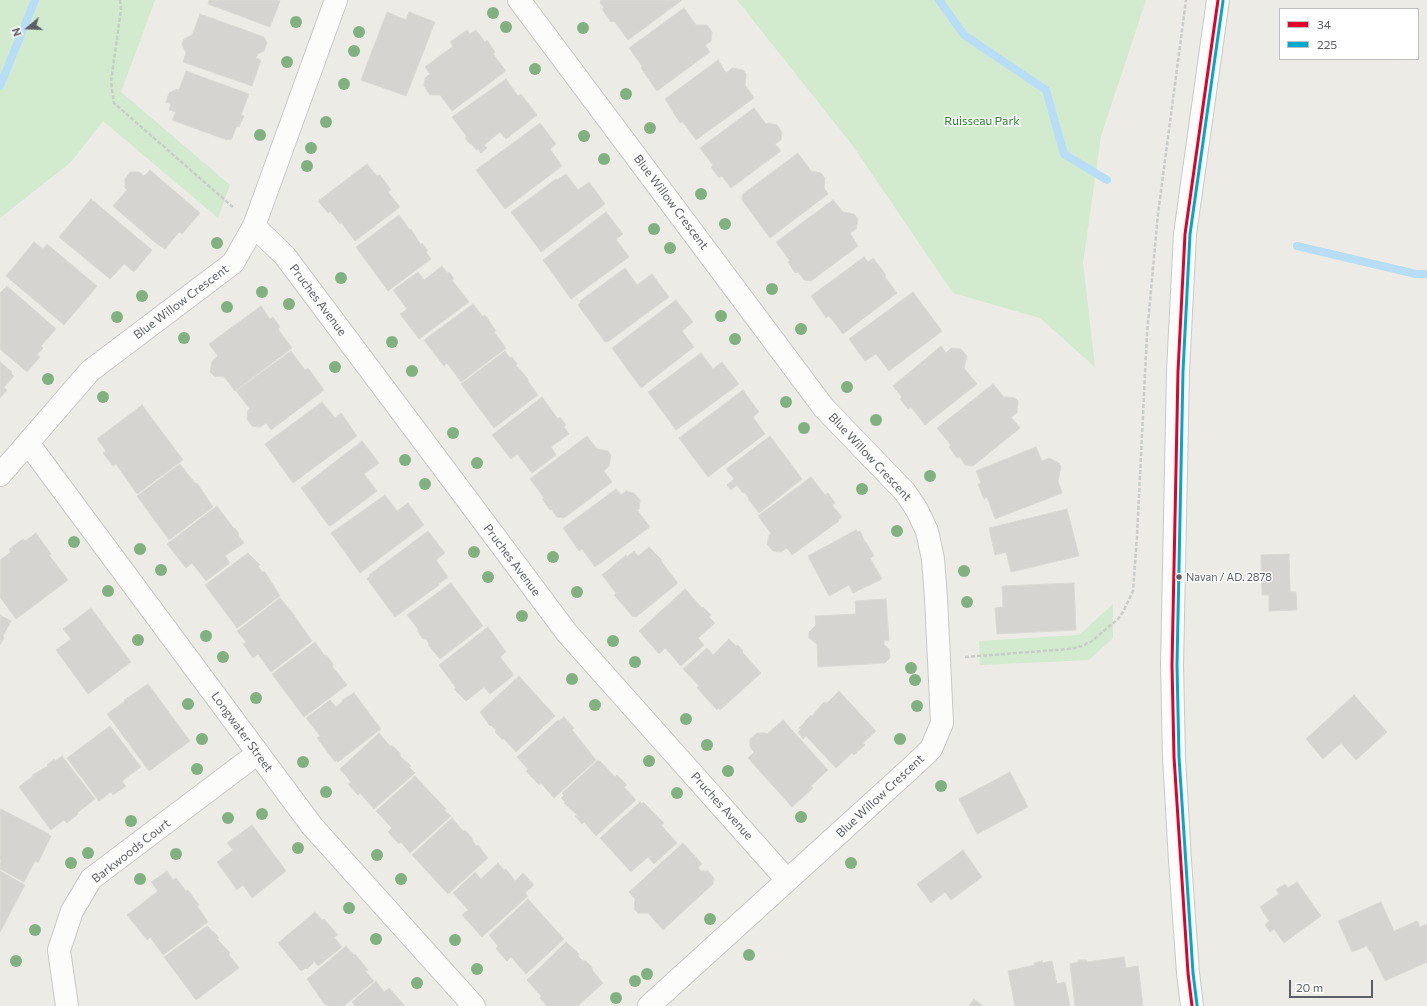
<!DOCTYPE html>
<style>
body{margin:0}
#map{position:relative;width:1427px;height:1006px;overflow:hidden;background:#ecebe5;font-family:Commissioner,sans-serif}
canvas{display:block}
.legend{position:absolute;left:1279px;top:8px;width:140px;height:52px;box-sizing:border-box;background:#fff;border:1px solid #bdbfc1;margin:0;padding:5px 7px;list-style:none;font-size:12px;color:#5b5f65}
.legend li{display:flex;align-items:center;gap:8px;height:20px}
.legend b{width:20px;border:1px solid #bdbfc1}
.north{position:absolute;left:8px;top:8px;width:40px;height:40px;-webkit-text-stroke:3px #fff;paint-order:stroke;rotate:251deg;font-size:11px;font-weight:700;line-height:16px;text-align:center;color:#5b5f65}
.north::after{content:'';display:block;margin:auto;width:14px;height:18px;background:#5b5f65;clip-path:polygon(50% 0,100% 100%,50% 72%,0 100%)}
.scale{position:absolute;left:1289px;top:980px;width:84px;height:18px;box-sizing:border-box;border:2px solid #5b5f65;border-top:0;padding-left:5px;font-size:12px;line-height:14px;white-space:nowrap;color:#5b5f65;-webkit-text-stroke:3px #fff;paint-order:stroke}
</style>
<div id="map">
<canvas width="1427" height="1006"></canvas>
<ul class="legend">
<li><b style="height:5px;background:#e4002b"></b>34</li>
<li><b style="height:5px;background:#00a9ce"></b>225</li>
</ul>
<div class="north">N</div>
<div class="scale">20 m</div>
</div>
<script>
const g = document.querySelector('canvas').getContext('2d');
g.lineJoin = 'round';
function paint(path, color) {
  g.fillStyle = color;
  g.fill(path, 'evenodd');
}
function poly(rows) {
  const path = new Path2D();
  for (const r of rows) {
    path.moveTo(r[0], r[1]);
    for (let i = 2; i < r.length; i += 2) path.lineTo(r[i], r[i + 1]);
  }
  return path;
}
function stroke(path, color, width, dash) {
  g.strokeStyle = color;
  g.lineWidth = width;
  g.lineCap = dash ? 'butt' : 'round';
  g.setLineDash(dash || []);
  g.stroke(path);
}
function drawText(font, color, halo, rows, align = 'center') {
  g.font = font + ' Commissioner,sans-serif';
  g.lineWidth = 3;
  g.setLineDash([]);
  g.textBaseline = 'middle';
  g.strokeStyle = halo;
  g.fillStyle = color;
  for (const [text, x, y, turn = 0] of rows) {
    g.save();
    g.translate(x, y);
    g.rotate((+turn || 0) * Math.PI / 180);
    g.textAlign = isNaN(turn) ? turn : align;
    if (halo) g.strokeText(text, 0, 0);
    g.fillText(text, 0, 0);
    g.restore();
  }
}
paint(poly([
 [0,0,155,0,121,92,230,185,218,218,103,121,71,162,0,218],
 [737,0,1146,0,1101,136,1083,263,1095,367,1040,318,953,293,853,146],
 [1113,604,1113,638,1089,660,980,665,979,641,1079,635]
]), '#d2eace');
stroke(poly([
 [939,0,964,35,1046,90,1064,154,1107,180],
 [0,86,35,0],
 [1297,246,1416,274,1427,274]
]), '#b8ddf7', 8);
const building = poly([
 [209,0,277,0,280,1,270,27,208,4,209,0],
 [601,0,682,0,628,40,614,21,611,22,602,9,604,8,600,3,601,0],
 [684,8,696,25,707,25,712,32,711,41,705,45,710,52,657,91,641,68,642,66,629,48,684,8],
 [387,12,406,20,409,12,435,22,406,96,361,80,387,12],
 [200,14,264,37,267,43,264,51,258,54,256,58,261,60,252,86,183,62,186,53,182,44,184,39,192,35,200,14],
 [467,30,470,34,476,30,485,42,487,40,495,52,493,54,506,71,452,111,440,95,430,95,424,86,425,78,430,74,425,67,453,46,450,42,467,30],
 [718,60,726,73,732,68,743,70,746,74,745,85,754,98,696,140,683,122,680,123,665,99,718,60],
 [186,71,249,94,241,115,244,116,239,127,237,126,231,140,228,139,227,140,172,120,176,112,169,110,171,104,166,102,169,93,177,89,179,90,186,71],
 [506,79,518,96,521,94,537,115,506,139,500,132,484,145,487,148,481,153,478,149,476,150,471,143,470,144,465,138,467,137,452,117,506,79],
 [754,108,766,124,768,123,777,125,782,132,781,140,775,144,781,151,731,188,722,176,719,178,711,167,713,165,700,148,754,108],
 [540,123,556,144,550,149,562,166,505,209,476,170,540,123],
 [798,153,811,171,821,173,825,178,824,188,828,194,770,238,742,200,743,194,798,153],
 [367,164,377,176,380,175,391,190,388,192,400,207,355,241,341,222,340,224,330,211,328,213,318,201,367,164],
 [150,170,200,213,182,234,179,232,165,249,157,244,113,206,127,190,125,188,125,179,130,172,139,172,144,176,150,170],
 [566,174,578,190,589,182,605,204,541,252,511,212,556,179,557,180,566,174],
 [91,199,152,250,134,272,124,264,110,279,59,237,91,199],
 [833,200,843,212,854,214,858,219,856,229,850,233,858,246,811,281,804,280,798,272,795,273,788,262,790,261,776,242,833,200],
 [606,212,623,234,616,239,629,257,571,299,543,260,606,212],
 [399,215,409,229,411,229,421,245,422,243,428,251,426,252,431,259,388,291,356,247,399,215],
 [34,242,43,249,47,244,97,286,64,325,6,276,34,242],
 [864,257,868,262,873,258,886,275,885,277,897,293,843,334,829,316,826,318,811,296,864,257],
 [442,266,447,273,449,272,454,279,452,280,469,302,419,339,400,314,407,309,393,290,418,272,424,280,442,266],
 [625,268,637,285,652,274,669,297,609,341,605,342,578,305,581,302,580,301,625,268],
 [7,286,56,329,41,346,43,348,37,355,40,357,27,372,0,349,0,293,7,286],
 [913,292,942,331,889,371,876,354,865,361,849,339,913,292],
 [676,300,693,322,682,331,694,347,641,388,612,348,676,300],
 [473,304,483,317,485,315,496,331,494,332,506,348,461,382,447,363,444,366,424,340,473,304],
 [261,306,270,319,273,317,280,327,278,329,292,348,235,391,224,377,214,376,210,372,212,361,218,356,209,344,261,306],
 [941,346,946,353,951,348,961,349,967,356,964,368,977,384,925,425,911,407,908,409,900,399,902,397,893,386,941,346],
 [291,351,305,370,308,368,324,390,271,430,266,423,260,427,252,426,247,419,248,410,250,409,236,391,291,351],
 [505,351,510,358,512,357,517,364,516,365,528,379,528,381,538,395,494,428,461,384,505,351],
 [701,353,713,369,722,362,739,384,676,430,648,392,701,353],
 [0,362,12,372,11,373,14,376,4,387,7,390,0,398,0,362],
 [993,384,1004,397,1015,398,1018,401,1017,413,1011,417,1020,428,973,466,965,465,960,457,957,458,949,447,951,445,937,428,993,384],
 [743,390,759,412,753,417,765,434,708,477,679,438,743,390],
 [542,397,558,419,560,417,566,425,564,427,569,434,551,447,556,455,532,473,517,454,511,459,492,435,542,397],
 [322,402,335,418,341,413,357,436,293,483,265,444,322,402],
 [142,405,183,460,137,494,116,464,113,466,103,453,106,451,97,439,142,405],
 [587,436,597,449,608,451,611,455,609,466,604,471,612,482,564,518,557,517,551,509,550,510,542,499,544,498,530,479,587,436],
 [770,436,802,479,759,513,748,499,749,498,745,493,743,493,737,485,731,490,727,485,734,479,726,469,770,436],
 [362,441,379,463,364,474,377,491,332,525,329,526,301,488,362,441],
 [1036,447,1042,461,1049,458,1059,463,1061,467,1058,481,1062,493,995,519,987,497,984,499,978,484,981,483,976,471,1036,447],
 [180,464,195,483,197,483,213,507,169,540,137,496,180,464],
 [811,477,825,495,828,493,835,503,832,505,842,517,838,520,839,521,792,555,787,548,781,552,773,551,767,544,769,535,771,533,758,516,811,477],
 [616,489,621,495,626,491,634,493,640,500,639,509,637,510,650,527,595,567,582,549,579,551,563,528,616,489],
 [385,495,397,511,408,503,424,525,360,573,331,533,385,495],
 [217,506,234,529,235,528,239,534,238,535,244,543,225,556,230,563,206,581,192,563,186,568,167,544,217,506],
 [1067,509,1079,556,1011,572,1006,552,995,555,989,528,1067,509],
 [856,530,857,532,860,531,865,542,866,542,874,556,870,558,882,579,853,593,849,585,829,596,808,556,856,530],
 [428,531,445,553,436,560,448,577,438,584,439,585,395,617,367,579,370,576,369,575,428,531],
 [36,533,51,554,49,555,68,580,16,619,0,597,0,560,11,552,9,549,23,539,25,541,36,533],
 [649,547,662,560,661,561,678,583,636,617,635,616,633,617,614,595,616,593,602,575,626,555,627,557,634,551,638,556,649,547],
 [248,553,260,565,258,566,262,572,265,572,280,596,237,628,205,585,248,553],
 [1289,554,1290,592,1296,592,1297,610,1269,611,1269,595,1262,595,1261,555,1289,554],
 [451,583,483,626,440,659,428,645,429,644,426,639,423,639,418,632,418,629,407,615,451,583],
 [1074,583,1076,630,997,634,995,608,1003,607,1002,586,1074,583],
 [685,589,702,608,703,607,711,615,709,617,715,623,698,638,704,645,681,666,665,648,659,654,639,631,685,589],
 [280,598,291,611,312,641,271,672,258,654,253,658,243,644,246,642,237,631,280,598],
 [886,599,889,640,884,641,884,645,889,649,890,658,885,663,818,667,817,644,809,638,809,632,816,625,815,616,856,614,855,601,886,599],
 [91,608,131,662,88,694,56,650,71,639,63,629,91,608],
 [0,615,11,621,3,636,4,638,0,645,0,615],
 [488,627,506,652,500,657,514,675,490,694,484,687,466,701,454,689,456,688,439,665,488,627],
 [729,639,736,646,738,645,743,651,742,652,761,673,720,710,719,708,717,710,697,688,699,686,683,669,707,648,713,655,729,639],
 [315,642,325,656,327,656,333,664,332,666,347,685,304,717,272,674,315,642],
 [519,676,555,716,516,752,504,739,502,739,495,732,496,730,491,725,490,726,480,712,519,676],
 [148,684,190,741,149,771,107,714,125,701,124,700,148,684],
 [839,691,876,731,863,743,865,745,854,755,852,753,836,768,806,736,803,739,798,732,801,729,799,728,805,722,805,721,811,715,812,716,824,702,827,703,839,691],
 [354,693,381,729,338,762,337,760,335,762,317,738,320,736,306,718,330,700,336,707,343,701,342,700,354,693],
 [1354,695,1387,732,1356,760,1341,743,1323,759,1306,739,1354,695],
 [564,717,574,728,572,730,596,760,554,798,541,783,539,785,526,771,528,769,517,757,558,720,559,721,564,717],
 [783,720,828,770,811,786,813,788,792,807,748,758,754,752,750,747,750,739,757,733,766,733,767,734,783,720],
 [110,726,141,767,122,781,126,786,113,795,111,792,99,801,67,758,110,726],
 [379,733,390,746,393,746,400,753,400,756,411,766,409,767,415,773,374,809,360,793,358,795,348,784,351,782,340,769,379,733],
 [62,756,95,799,77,813,78,814,67,823,64,820,51,830,19,787,33,776,32,775,48,766,47,765,54,759,55,761,62,756],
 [597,761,600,761,615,777,617,775,627,785,624,787,636,800,596,836,584,822,582,824,575,816,577,815,564,803,565,802,561,798,564,795,562,793,597,761],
 [1010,772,1028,807,977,834,959,799,1010,772],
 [415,776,446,809,444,810,451,816,410,853,401,842,399,844,388,832,392,828,376,811,415,776],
 [640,802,641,804,643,802,664,823,661,825,677,843,654,864,648,857,631,872,600,838,640,802],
 [1,809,49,834,48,835,51,836,38,863,35,861,24,882,0,869,1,860,0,859,0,811,1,809],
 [452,818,463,831,465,830,472,838,472,840,476,846,478,845,488,858,448,894,412,855,452,818],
 [252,825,286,871,252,898,243,885,237,890,217,862,233,850,227,843,252,825],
 [683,843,702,864,698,867,701,871,708,871,714,878,713,884,663,930,648,913,638,913,634,909,635,899,629,892,683,843],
 [963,850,982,877,951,900,945,892,931,903,917,884,963,850],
 [498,863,504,870,506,869,515,881,523,873,534,885,525,893,528,896,482,937,462,915,468,910,453,893,475,872,481,879,498,863],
 [0,871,25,885,0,932,0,871],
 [167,871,173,880,176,878,186,891,188,890,199,905,197,906,208,922,163,955,150,937,147,940,127,915,158,891,151,882,167,871],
 [1297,882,1321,916,1284,943,1274,929,1270,932,1265,925,1269,921,1260,907,1279,894,1276,890,1285,884,1288,888,1297,882],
 [528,899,564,939,526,974,511,957,507,961,496,949,498,946,489,935,528,899],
 [1381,902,1394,931,1417,921,1420,927,1427,924,1427,962,1385,981,1371,951,1370,952,1367,946,1352,952,1338,921,1381,902],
 [315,912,322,920,324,919,338,935,334,937,342,947,318,966,314,961,313,962,313,963,307,969,306,968,301,971,278,943,315,912],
 [207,926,213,932,214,932,219,938,217,939,230,953,229,955,239,968,196,1000,164,957,207,926],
 [566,942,579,954,578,956,583,961,585,960,592,967,592,970,603,983,578,1006,547,1006,540,998,541,996,527,980,566,942],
 [346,946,354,955,355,954,368,970,365,971,374,981,344,1006,328,1006,327,1004,325,1005,307,979,346,946],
 [1124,957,1126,968,1138,966,1143,1006,1075,1006,1070,964,1078,962,1078,960,1087,960,1087,962,1124,957],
 [1042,961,1042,963,1052,961,1057,984,1065,982,1070,1006,1015,1006,1008,971,1035,965,1034,963,1042,961],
 [376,981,384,992,389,988,405,1006,355,1006,352,1002,376,981],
 [974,999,983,1006,969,1006,974,999]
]);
paint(building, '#d5d4d0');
stroke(building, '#dcd9d4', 1);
const street = poly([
 [519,0,824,408,905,492,917,510,927,531,933,559,936,598,942,723,931,749,912,767,649,1006],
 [254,226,285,256,567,633,787,880],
 [28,443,312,826,474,1006],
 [0,475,90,371,233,263,254,226,336,0],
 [67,1006,59,950,72,911,91,879,258,753]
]);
const secondary = poly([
 [1192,1006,1188,973,1180,861,1174,757,1172,665,1178,371,1185,234,1218,0]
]);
stroke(street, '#c8c8c7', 24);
stroke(secondary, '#c8c9c7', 24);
stroke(poly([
 [120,0,121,9,111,82,114,103,234,208],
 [965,657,1069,649,1082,646,1092,641,1118,619,1123,612,1133,591,1137,536,1147,334,1158,214,1186,0]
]), '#c8cdca', 2.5, [4, 2]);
stroke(street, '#fcfcfb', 22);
stroke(secondary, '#fcfcfb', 22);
stroke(poly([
 [1192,1006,1188,973,1174,757,1172,665,1178,371,1185,234,1218,0]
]), '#e4002b', 3);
stroke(poly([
 [1197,1005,1193,973,1179,757,1177,665,1183,371,1190,234,1223,1]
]), '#00a9ce', 3);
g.fillStyle = '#82b181';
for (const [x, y] of [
 [493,13],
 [296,22],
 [506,27],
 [583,28],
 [359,32],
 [354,51],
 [287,62],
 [535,69],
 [344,84],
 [626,94],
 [326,122],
 [650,128],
 [260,135],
 [584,136],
 [311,148],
 [604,159],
 [307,166],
 [701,194],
 [725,224],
 [654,229],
 [217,243],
 [670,248],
 [341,278],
 [772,289],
 [262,292],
 [142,296],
 [289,304],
 [227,307],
 [721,316],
 [117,317],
 [801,329],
 [184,338],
 [735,339],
 [392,342],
 [335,367],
 [412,371],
 [48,379],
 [847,387],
 [103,397],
 [786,402],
 [876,420],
 [804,428],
 [453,433],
 [405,460],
 [477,463],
 [930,476],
 [425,484],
 [862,489],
 [897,531],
 [74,542],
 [140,549],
 [474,552],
 [553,557],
 [161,570],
 [964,571],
 [488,577],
 [108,591],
 [577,592],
 [967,602],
 [522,616],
 [206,636],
 [138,640],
 [613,641],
 [223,657],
 [635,662],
 [911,668],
 [572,679],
 [915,680],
 [256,698],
 [188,704],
 [595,705],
 [917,706],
 [686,719],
 [202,739],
 [900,739],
 [707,745],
 [649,761],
 [303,762],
 [197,769],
 [728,771],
 [941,786],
 [326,792],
 [677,793],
 [262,814],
 [801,817],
 [228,818],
 [131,821],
 [298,848],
 [88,853],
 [176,854],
 [377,855],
 [71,863],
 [851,863],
 [140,879],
 [401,879],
 [349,908],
 [710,919],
 [35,930],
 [376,939],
 [455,940],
 [749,955],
 [16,961],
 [477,969],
 [647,974],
 [635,981],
 [417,983],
 [616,998]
]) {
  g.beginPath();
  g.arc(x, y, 6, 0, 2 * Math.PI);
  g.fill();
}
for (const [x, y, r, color] of [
 [1179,577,3.5,"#5b5f65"]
]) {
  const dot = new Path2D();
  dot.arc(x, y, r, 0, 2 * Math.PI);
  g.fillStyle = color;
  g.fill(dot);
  stroke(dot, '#fff', 1.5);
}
drawText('11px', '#5b5f65', '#fff', [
 ["Navan / AD. 2878",1186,577]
], 'left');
drawText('12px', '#2c8230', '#fff', [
 ["Ruisseau Park",982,121]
]);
drawText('12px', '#5b5f65', '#fff', [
 ["Blue Willow Crescent",671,202,53],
 ["Pruches Avenue",318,300,53],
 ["Blue Willow Crescent",181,302,-37],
 ["Blue Willow Crescent",870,457,47],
 ["Pruches Avenue",512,560,53],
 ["Longwater Street",242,732,54],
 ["Blue Willow Crescent",880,796,-43],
 ["Pruches Avenue",722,806,48],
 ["Barkwoods Court",131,851,-38]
]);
</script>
